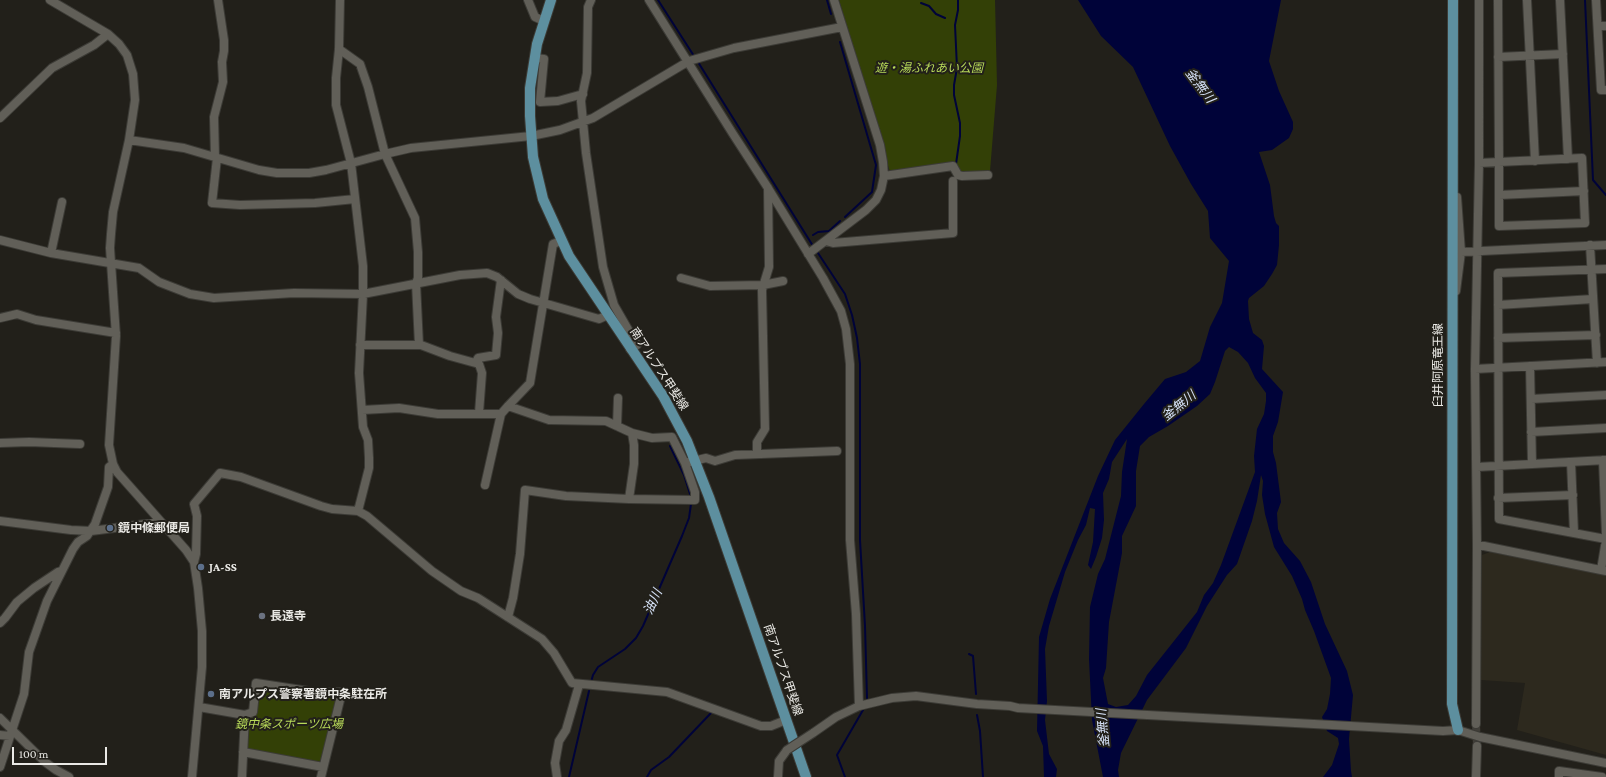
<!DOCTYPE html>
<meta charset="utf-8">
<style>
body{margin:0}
#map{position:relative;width:1606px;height:777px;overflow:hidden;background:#22201a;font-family:"Crimson Pro",serif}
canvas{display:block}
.scale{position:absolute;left:12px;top:747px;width:95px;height:18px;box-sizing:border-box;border:2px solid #eae9e5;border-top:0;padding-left:5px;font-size:12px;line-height:14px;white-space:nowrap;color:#eae9e5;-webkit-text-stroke:3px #22201a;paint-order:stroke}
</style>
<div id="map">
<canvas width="1606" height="777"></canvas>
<div class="scale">100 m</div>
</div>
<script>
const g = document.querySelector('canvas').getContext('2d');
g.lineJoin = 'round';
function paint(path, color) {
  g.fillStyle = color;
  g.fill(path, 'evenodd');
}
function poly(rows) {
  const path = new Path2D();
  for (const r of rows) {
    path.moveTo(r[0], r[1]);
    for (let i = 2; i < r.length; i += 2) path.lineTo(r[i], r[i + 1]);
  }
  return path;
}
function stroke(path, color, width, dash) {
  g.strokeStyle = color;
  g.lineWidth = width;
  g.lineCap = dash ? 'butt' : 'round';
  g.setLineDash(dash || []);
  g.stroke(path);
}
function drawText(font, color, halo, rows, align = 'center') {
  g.font = font + ' "Crimson Pro","Noto Sans JP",serif';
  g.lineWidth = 4;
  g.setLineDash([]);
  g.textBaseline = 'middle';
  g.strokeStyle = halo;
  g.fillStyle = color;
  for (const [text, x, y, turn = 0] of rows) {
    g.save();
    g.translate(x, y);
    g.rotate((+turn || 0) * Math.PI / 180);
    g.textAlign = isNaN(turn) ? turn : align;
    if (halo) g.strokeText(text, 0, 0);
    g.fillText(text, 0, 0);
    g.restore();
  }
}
paint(poly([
 [1490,552,1606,575,1606,755,1517,730,1525,683,1481,680,1482,555]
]), '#2d291e');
paint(poly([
 [839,0,995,0,997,85,990,171,961,173,958,167,890,172],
 [256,683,341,696,323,767,243,752,245,715,253,712]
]), '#334006');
paint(poly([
 [1078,0,1281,0,1269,61,1279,91,1293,122,1293,129,1289,138,1272,150,1259,152,1270,185,1274,216,1276,223,1279,226,1279,245,1277,265,1272,274,1264,286,1249,298,1248,301,1249,319,1253,333,1262,340,1264,346,1262,369,1283,392,1278,422,1273,436,1273,452,1276,463,1281,502,1277,513,1278,529,1284,543,1300,561,1311,582,1325,624,1347,671,1353,695,1349,739,1351,771,1352,777,1323,777,1332,765,1339,744,1338,738,1327,731,1322,717,1327,709,1330,694,1331,678,1314,631,1305,610,1302,599,1292,576,1274,547,1265,514,1262,495,1263,481,1261,475,1257,501,1252,521,1237,564,1227,575,1207,606,1186,648,1147,700,1121,753,1118,770,1119,777,1103,777,1092,720,1089,659,1090,607,1098,574,1105,559,1121,496,1122,472,1127,439,1112,462,1109,479,1103,493,1104,520,1102,538,1096,557,1091,569,1088,565,1093,542,1095,509,1090,508,1086,525,1078,540,1065,572,1049,626,1045,649,1047,701,1045,720,1049,754,1057,769,1056,777,1044,777,1043,746,1037,731,1039,637,1050,599,1098,476,1115,440,1144,404,1165,379,1186,372,1200,361,1210,327,1222,303,1229,261,1210,238,1208,211,1191,184,1170,146,1133,67,1101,36],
 [1229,347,1238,352,1248,363,1255,378,1266,393,1266,401,1264,414,1257,429,1254,456,1255,472,1221,565,1213,583,1204,595,1197,612,1147,675,1136,696,1128,705,1116,707,1108,704,1103,678,1106,668,1109,622,1122,553,1122,536,1136,506,1136,471,1140,446,1149,437,1168,426,1197,406,1210,394,1215,382,1225,351]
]), '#000339');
stroke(poly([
 [658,0,694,56],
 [827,0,831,14],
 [1585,0,1593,180,1606,195],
 [921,3,929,6,936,14,945,18],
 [840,42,876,165,872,192,845,217],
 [698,62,813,246],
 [956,164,960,136,960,123,954,95,954,85,957,68,955,25,958,10,958,0],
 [813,235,818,232,829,231,840,221],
 [816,250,845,294,852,315,857,338,860,364,860,540,865,626,867,698],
 [670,446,684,475,690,494],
 [969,654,973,656,976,694],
 [591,682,593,675,598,667,625,649,636,638,643,626,682,536,689,518,691,504],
 [977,715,980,731,983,777],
 [569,777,589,691],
 [647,777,651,770,669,757,711,713],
 [845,777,837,755,863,710]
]), '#000339', 2);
stroke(poly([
 [1476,724,1477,746]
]), '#403e38', 8, [8, 4]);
const minor = poly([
 [50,0,108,34,119,44,127,55,133,74,135,100,129,140,113,212,111,234,110,248,116,336,109,445,113,464,117,472,186,550,194,562,198,588,202,631,202,667,192,777],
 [340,0,339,49,336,78,336,105,351,163,363,266,363,294,359,373,363,427,368,440,369,458,369,468,358,511],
 [528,0,535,17,544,21],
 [591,0,588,7,587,73,581,101,586,153,603,267,614,305,637,345,630,349],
 [649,0,733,134,768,188,823,278,841,311,846,329,850,364,850,540,856,614,859,706],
 [1527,0,1535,161],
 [1560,0,1568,159],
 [1596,0,1601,90,1606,90],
 [1598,26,1606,26],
 [339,49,360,64,368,87,385,154,415,218,418,252,418,278,416,283,419,345],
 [1498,57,1563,54],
 [535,58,544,59,540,102,558,101,583,94],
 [0,118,52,68,94,45,108,34],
 [129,140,184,148,259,170,277,173,309,173,326,170,385,154,411,148,531,136,560,130,593,118,689,61,734,48,842,27],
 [215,157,214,117,223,82,222,62,224,51,224,40,218,0],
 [217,158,212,203,240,205,315,203,355,199],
 [1479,163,1499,162,1582,158,1585,223,1499,226,1499,162,1498,0],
 [884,176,953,166,958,175,962,176,988,175],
 [1499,195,1584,191],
 [0,240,51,253,139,268,159,282,190,294,214,298,294,293,363,294,460,275,487,273,497,277,518,294,530,299,599,319,608,315],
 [826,241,833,243,953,233,953,181],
 [1590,245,1597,363],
 [1461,252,1606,245],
 [51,253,62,202],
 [808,254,866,210,876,200,881,190,884,176,883,162,880,145,834,0],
 [1606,269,1498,273,1499,519,1606,539],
 [681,278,710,286,763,285,783,281],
 [1456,291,1461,252,1457,197],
 [1498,305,1593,299],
 [0,318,17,314,36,320,116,333],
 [1498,338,1596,335],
 [360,345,421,345,450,356,479,364,482,373,479,413],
 [476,362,478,358,496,355,498,333,496,317,501,280],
 [1530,366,1532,464],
 [1475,369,1606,362],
 [1531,399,1606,395],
 [508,406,530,383,553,244,561,241],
 [362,410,399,408,438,414,501,414],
 [617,426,618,398],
 [1531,432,1606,428],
 [0,443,29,442,80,444],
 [757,454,757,442,765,429,762,290,769,267,768,188],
 [1603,460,1606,534],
 [1571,462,1574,533],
 [1477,467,1606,460],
 [485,485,501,414,508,406,549,420,606,421,632,433,652,438,672,437,685,463,706,458,715,461,735,455,837,451],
 [1498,498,1573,495],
 [629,499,634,464,634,445,632,433],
 [0,521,71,530,91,531,161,522],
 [1477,546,1484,546,1606,571],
 [194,562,196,554,197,516,194,504,220,473,241,477,321,506,332,509,358,511,367,516,432,571,461,591,478,598,542,639,554,653,572,683,667,692,761,726,771,726,786,720],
 [1601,570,1606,540],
 [508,617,513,598,520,554,525,490,566,496,629,499,695,500,695,492,685,463],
 [0,623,5,618,17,602,34,588,58,572,62,571,73,549,78,542,87,536,95,524,108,487,109,467,113,464],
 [199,707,245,715,253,712,256,683,321,693,342,692,321,777],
 [0,718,45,762,56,770,69,777],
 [1476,724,1477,546,1475,369,1479,163,1479,0],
 [813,733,836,717,859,706,892,698,916,696,977,704,1010,706,1018,708,1443,731,1458,730,1480,737,1606,763],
 [0,735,10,736],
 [243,752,323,767],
 [0,767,24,694,29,652,47,601,62,571],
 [242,777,245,715],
 [557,777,555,763,559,741,566,730,579,685],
 [778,777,779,761,787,750],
 [1476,777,1477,746],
 [1559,777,1559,771,1602,777]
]);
const major = poly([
 [551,0,537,44,530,88,530,116,533,157,543,199,569,256,663,396,687,441,709,497,806,777],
 [1453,0,1452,704,1458,730]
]);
stroke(minor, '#3c3b36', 10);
stroke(major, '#3c3b36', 12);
stroke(minor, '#615f58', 8);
stroke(major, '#5d8f9f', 10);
const minorBridge = poly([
 [787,750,813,733]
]);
stroke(minorBridge, '#3c3b36', 10, []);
stroke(minorBridge, '#615f58', 8);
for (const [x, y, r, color] of [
 [110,528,4,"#5c6f8a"],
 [201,567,4,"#5c6f8a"],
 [262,616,4,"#6b7280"],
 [211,694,4,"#5c6f8a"]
]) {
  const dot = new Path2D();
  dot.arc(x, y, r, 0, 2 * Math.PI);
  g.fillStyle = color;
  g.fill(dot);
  stroke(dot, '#22201a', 1.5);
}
drawText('italic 12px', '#b7d959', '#22201a', [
 ["遊・湯ふれあい公園",929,68],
 ["鏡中条スポーツ広場",289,724]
]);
drawText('12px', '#eae9e5', '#22201a', [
 ["臼井阿原竜王線",1438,365,-90],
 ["南アルプス甲斐線",659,369,57],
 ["南アルプス甲斐線",783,670,71]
]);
drawText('bold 12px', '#eae9e5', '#22201a', [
 ["鏡中條郵便局",118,528],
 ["JA-SS",209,567],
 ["長遠寺",270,616],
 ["南アルプス警察署鏡中条駐在所",219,694]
], 'left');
drawText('italic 13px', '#d6e2f8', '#22201a', [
 ["釜無川",1200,86,53],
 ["釜無川",1179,406,-39],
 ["油川",653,602,-66],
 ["釜無川",1103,728,-95]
]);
</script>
